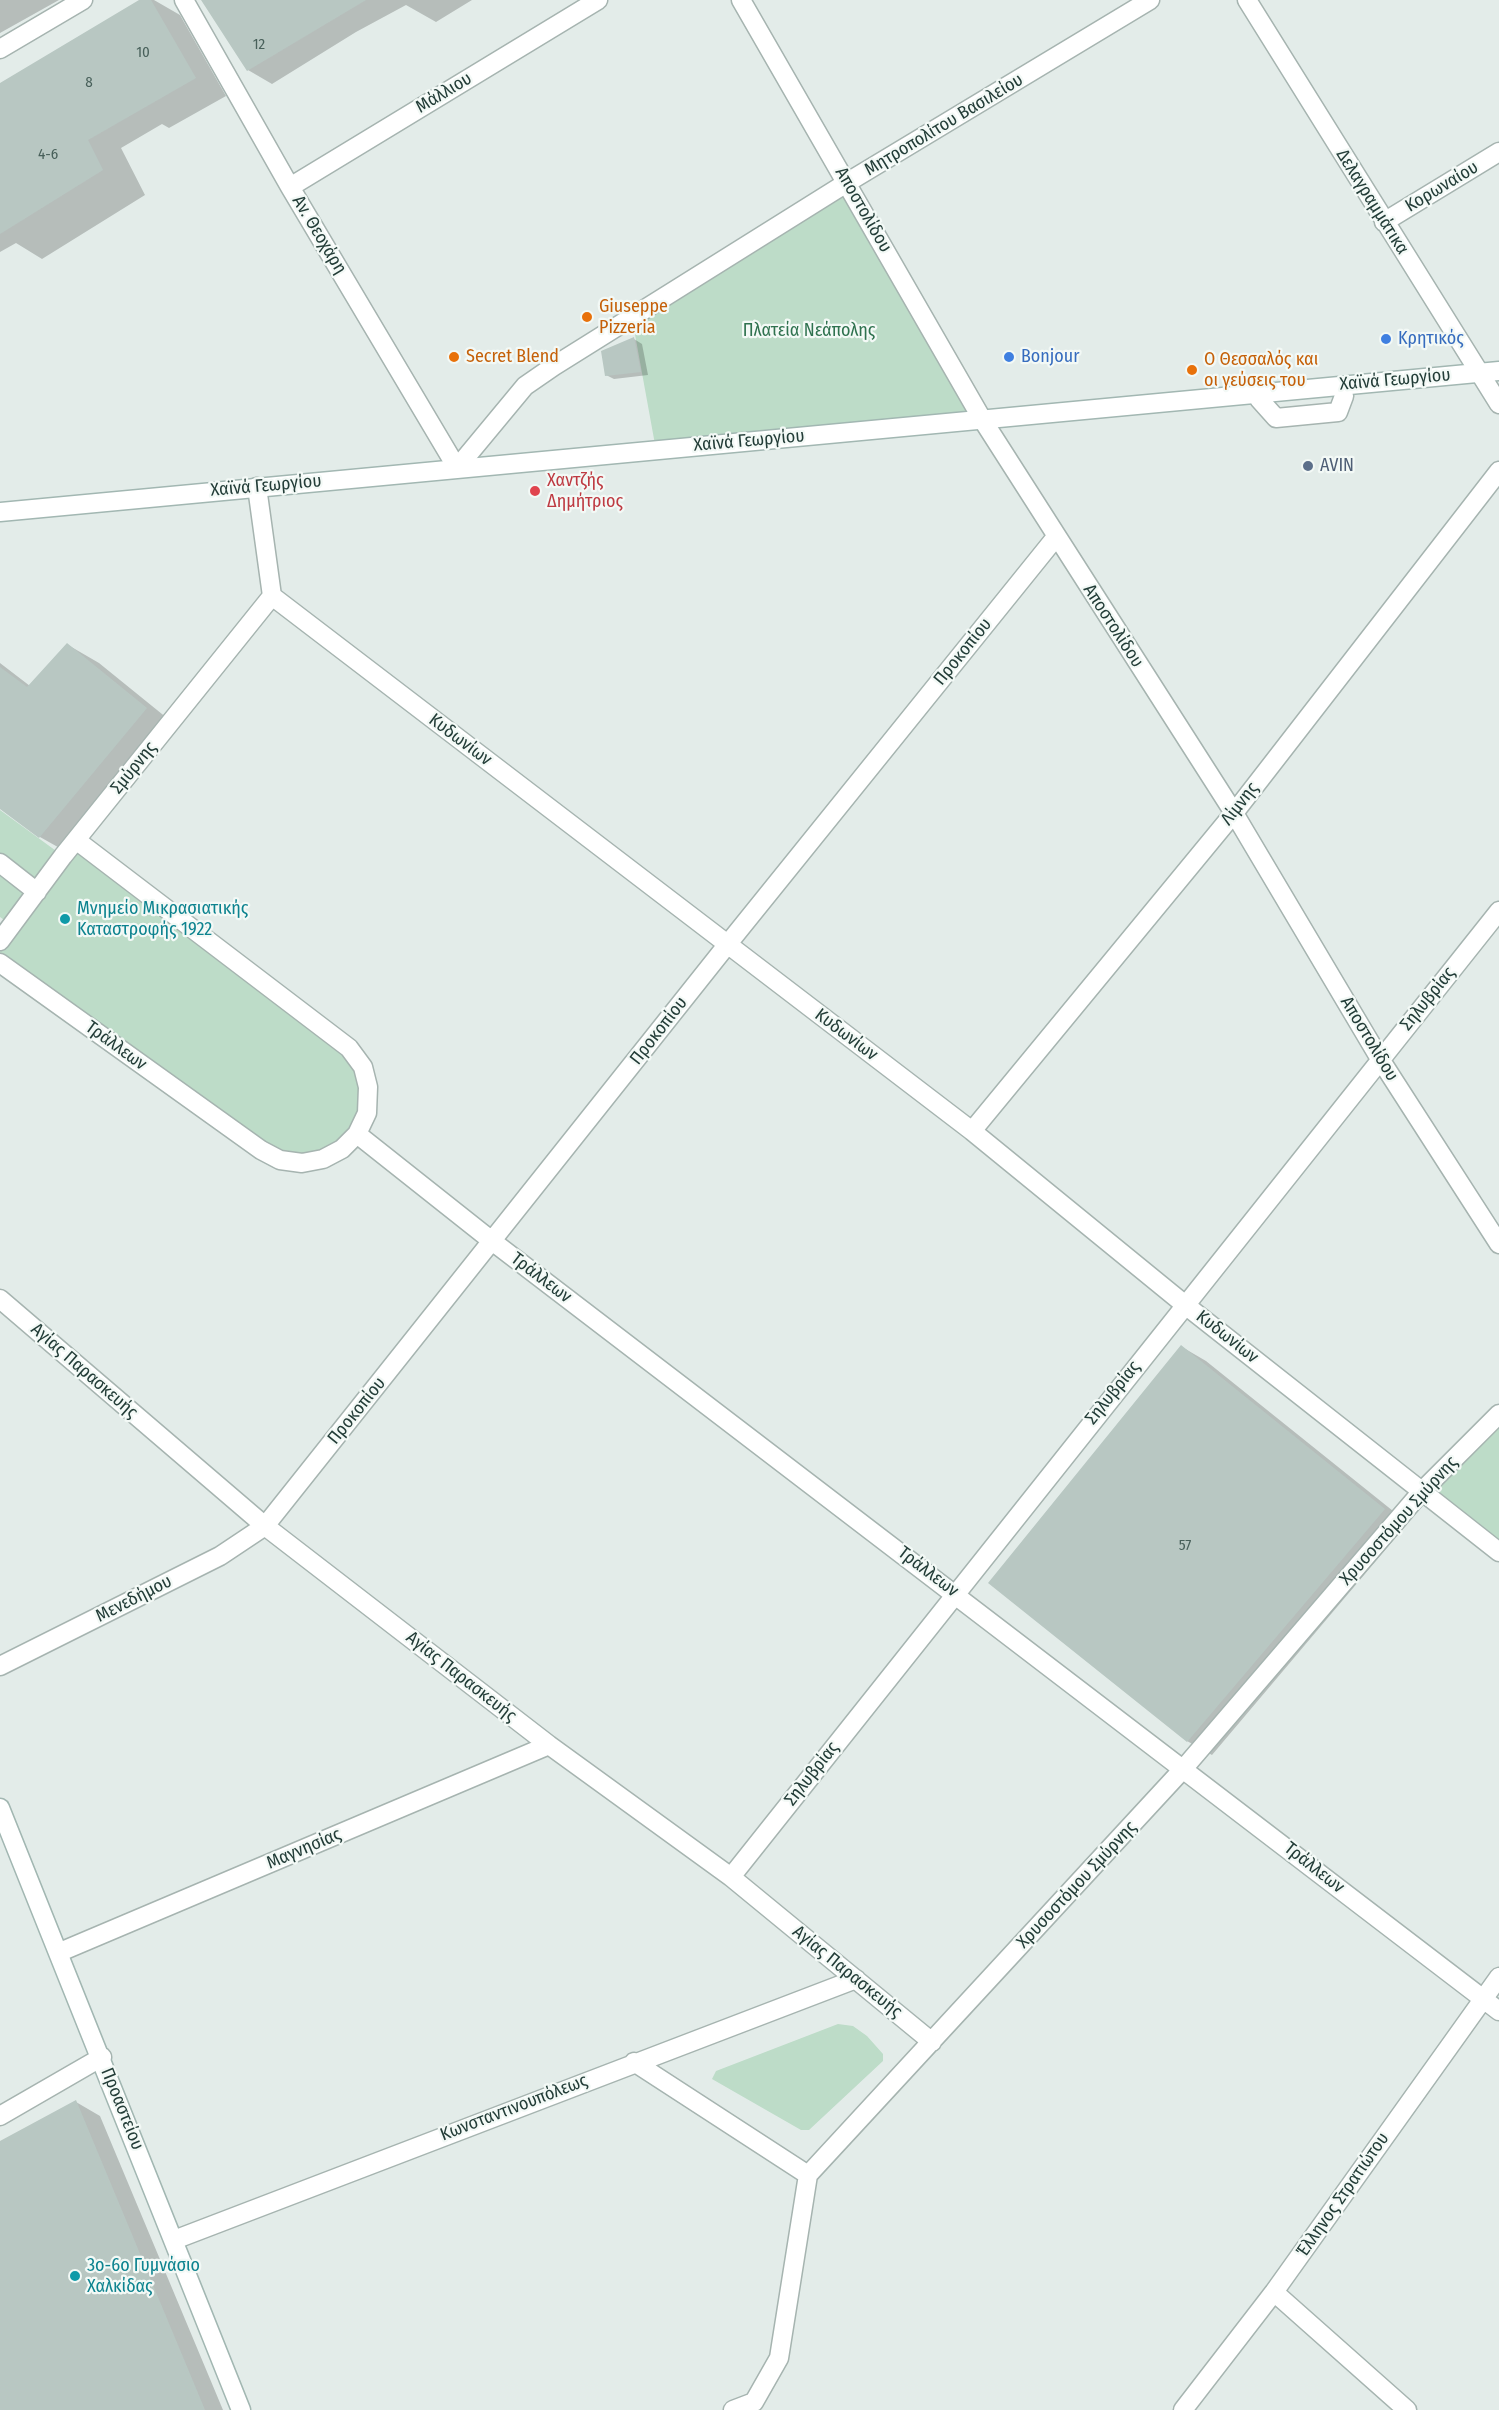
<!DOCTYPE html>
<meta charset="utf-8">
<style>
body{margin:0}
canvas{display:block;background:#e3ece9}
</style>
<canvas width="1499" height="2410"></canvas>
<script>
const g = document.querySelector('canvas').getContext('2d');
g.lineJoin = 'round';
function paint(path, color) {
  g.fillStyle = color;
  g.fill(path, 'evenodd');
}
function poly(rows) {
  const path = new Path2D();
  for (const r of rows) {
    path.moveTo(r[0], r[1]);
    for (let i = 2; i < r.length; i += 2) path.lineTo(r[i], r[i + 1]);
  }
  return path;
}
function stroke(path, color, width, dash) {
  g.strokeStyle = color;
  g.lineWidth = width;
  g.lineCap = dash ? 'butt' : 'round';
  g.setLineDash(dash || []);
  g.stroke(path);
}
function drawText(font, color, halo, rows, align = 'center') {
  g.font = font + ' "Fira Sans Condensed",sans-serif';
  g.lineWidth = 4.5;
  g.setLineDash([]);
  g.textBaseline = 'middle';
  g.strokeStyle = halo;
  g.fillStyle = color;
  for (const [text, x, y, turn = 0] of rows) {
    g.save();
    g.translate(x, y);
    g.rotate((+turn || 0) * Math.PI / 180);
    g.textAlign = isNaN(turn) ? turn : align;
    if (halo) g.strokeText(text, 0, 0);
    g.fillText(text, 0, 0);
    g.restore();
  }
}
paint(poly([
 [848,182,982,419,656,450,632,318],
 [0,810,63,856,76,840,349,1048,368,1087,342,1149,280,1160,0,963,0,941,11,925,0,917],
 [1499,1414,1499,1552,1423,1490],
 [838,2024,853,2026,867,2036,883,2054,883,2061,809,2130,801,2130,712,2079,716,2071]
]), '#bddcc8');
paint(poly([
 [0,0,59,0,0,33],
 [142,0,154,0,180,15,226,96,169,128,162,124,121,148,145,195,42,259,16,243,0,252,0,85],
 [203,0,472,0,436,22,406,5,356,32,272,84,248,70],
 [634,339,642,344,648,375,614,379,606,375],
 [68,645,99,663,178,727,72,855,40,837,0,807,0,663,30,686],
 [1182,1347,1206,1361,1408,1523,1212,1755,1187,1741],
 [76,2102,100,2116,223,2410,0,2410,0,2143]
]), '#0003');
paint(poly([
 [139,0,151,0,196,78,88,140,103,170,0,234,0,83],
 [201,0,366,0,247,71],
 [634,337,641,372,605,376,601,351],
 [67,643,147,708,39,838,0,809,0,667,27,687],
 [1181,1345,1385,1509,1187,1742,988,1583],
 [76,2100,205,2410,0,2410,0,2141]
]), '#b8c7c2');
const lane = poly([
 [1259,399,1276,418,1338,412,1344,396]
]);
const street = poly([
 [184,0,290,187,457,468,525,386,554,366,848,182,1150,0],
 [741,0,982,419,1234,813,1380,1059,1499,1244],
 [1247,0,1499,404],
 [0,49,83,0],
 [290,187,598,0],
 [1384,222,1499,152],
 [257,487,272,596,972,1131,1184,1304,1499,1552],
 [0,863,37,892],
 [0,941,63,856,272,596],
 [0,963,261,1150,280,1160,302,1163,323,1159,342,1149,357,1134,367,1113,368,1087,363,1067,349,1048,76,840],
 [972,1131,1234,813,1499,471],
 [357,1134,492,1241,1499,2011],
 [0,1299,265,1526,549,1745,731,1877,932,2042],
 [0,1666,220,1556,265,1526,727,945,1056,537],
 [731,1877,1499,911],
 [60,1952,549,1745],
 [634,2062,808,2175],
 [0,2116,102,2057],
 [174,2240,856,1979],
 [1274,2292,1407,2410],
 [754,2402,779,2358,808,2175,1184,1768,1423,1490,1499,1414],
 [733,2410,754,2402],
 [1183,2410,1274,2292,1499,1977]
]);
const secondary = poly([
 [0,512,1499,371],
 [0,1808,241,2410]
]);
stroke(lane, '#a6b4b0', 21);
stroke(street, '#a6b4b0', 21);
stroke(secondary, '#a2b7b2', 21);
stroke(lane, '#fff', 18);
stroke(street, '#fff', 18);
stroke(secondary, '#fff', 18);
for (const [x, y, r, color] of [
 [587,317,6,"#e8710a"],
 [1386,339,6,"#3f7fe0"],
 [454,357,6,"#e8710a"],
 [1009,357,6,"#3f7fe0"],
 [1192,370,6,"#e8710a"],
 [1308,466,6,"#5c6f8a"],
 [535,491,6,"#e0444e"],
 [65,919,6,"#0f9aa8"],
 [75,2276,6,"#0f9aa8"]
]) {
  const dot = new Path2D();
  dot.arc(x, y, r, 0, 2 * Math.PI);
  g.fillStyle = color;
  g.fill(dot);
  stroke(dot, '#f3f9f6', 2);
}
drawText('15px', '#48605a', null, [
 ["12",259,45],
 ["10",143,53],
 ["8",89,83],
 ["4-6",48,155],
 ["57",1185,1546]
]);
drawText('18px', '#233d38', '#f3f9f6', [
 ["Μάλλιου",444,93,-31],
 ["Μητροπολίτου Βασιλείου",944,125,-31],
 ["Κορωναίου",1442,187,-31],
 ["Δελαγραμμάτικα",1372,202,58],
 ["Αποστολίδου",863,210,60],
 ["Αν. Θεοχάρη",319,235,59],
 ["Χαϊνά Γεωργίου",1395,380,-5],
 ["Χαϊνά Γεωργίου",749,441,-5],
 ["Χαϊνά Γεωργίου",266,486,-5],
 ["Αποστολίδου",1113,626,57],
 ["Προκοπίου",963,652,-51],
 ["Κυδωνίων",460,740,37],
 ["Σμύρνης",134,768,-51],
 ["Λίμνης",1240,804,-52],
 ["Σηλυβρίας",1428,999,-51],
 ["Προκοπίου",659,1031,-52],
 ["Κυδωνίων",846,1035,37],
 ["Αποστολίδου",1369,1039,59],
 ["Τράλλεων",116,1046,36],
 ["Τράλλεων",541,1278,37],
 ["Κυδωνίων",1227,1337,38],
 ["Αγίας Παρασκευής",84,1371,41],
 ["Σηλυβρίας",1113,1393,-51],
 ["Προκοπίου",357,1411,-51],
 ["Χρυσοστόμου Σμύρνης",1399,1521,-48],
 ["Τράλλεων",928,1572,37],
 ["Μενεδήμου",134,1599,-27],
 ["Αγίας Παρασκευής",461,1677,38],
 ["Σηλυβρίας",812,1774,-52],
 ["Μαγνησίας",304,1849,-23],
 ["Τράλλεων",1314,1868,38],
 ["Χρυσοστόμου Σμύρνης",1077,1885,-47],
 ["Αγίας Παρασκευής",847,1972,39],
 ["Κωνσταντινουπόλεως",514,2108,-21],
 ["Προαστείου",122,2109,68],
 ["Έλληνος Στρατιώτου",1343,2195,-55]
]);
drawText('18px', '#c56008', '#f3f9f6', [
 ["Giuseppe",599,307],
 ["Pizzeria",599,328],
 ["Secret Blend",466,357],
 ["Ο Θεσσαλός και",1204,360],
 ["οι γεύσεις του",1204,381]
], 'left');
drawText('18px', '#2f724f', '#f3f9f6', [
 ["Πλατεία Νεάπολης",809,331]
]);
drawText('18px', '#366cbe', '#f3f9f6', [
 ["Κρητικός",1398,339],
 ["Bonjour",1021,357]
], 'left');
drawText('18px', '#4e5e75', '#f3f9f6', [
 ["AVIN",1320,466]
], 'left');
drawText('18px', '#be3a42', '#f3f9f6', [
 ["Χαντζής",547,481],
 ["Δημήτριος",547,502]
], 'left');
drawText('18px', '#0d838f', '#f3f9f6', [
 ["Μνημείο Μικρασιατικής",77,909],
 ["Καταστροφής 1922",77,930],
 ["3ο-6ο Γυμνάσιο",87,2266],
 ["Χαλκίδας",87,2287]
], 'left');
</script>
